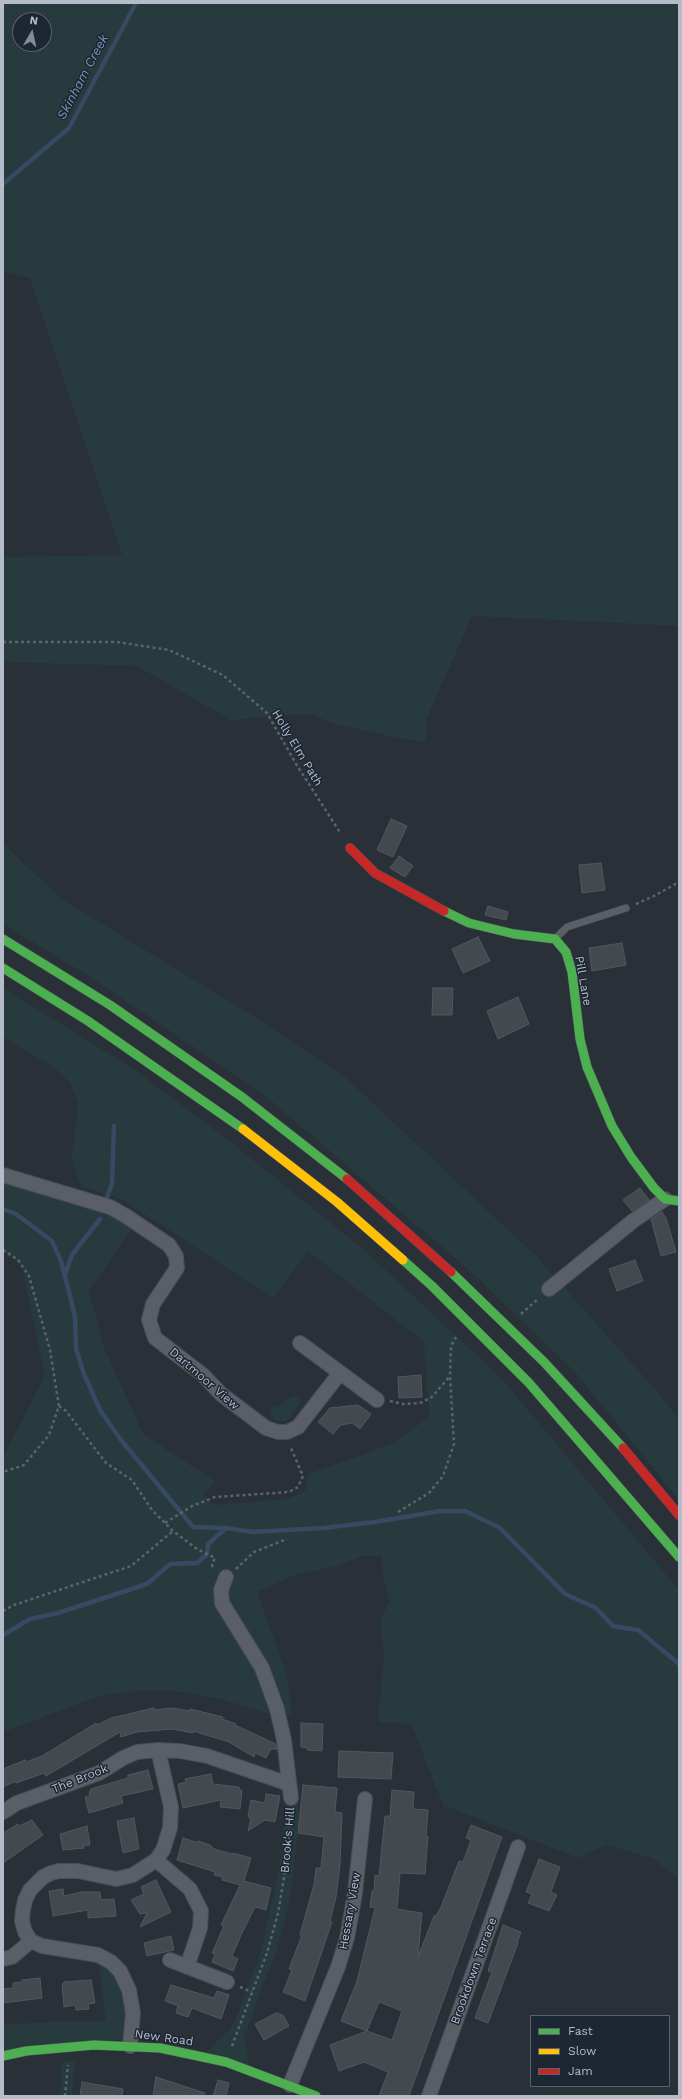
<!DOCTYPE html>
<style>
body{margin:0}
#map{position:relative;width:682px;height:2099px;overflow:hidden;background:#2a3038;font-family:"Work Sans",sans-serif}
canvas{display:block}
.frame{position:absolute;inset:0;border:4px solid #b4bcc9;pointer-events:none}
.legend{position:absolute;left:530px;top:2015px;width:140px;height:72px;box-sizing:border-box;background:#1d2633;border:1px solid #59626f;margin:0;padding:5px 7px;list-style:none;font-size:12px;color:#b4bcc9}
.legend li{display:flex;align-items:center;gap:8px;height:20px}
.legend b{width:20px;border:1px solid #59626f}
.north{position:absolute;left:12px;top:12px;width:40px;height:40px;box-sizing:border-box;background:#1d2633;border:1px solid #59626f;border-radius:50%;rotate:9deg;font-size:11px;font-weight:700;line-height:16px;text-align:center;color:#b4bcc9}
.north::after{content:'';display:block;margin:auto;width:14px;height:18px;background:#848b96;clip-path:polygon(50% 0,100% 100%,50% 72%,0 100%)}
</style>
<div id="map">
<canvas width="682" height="2099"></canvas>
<div class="frame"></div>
<ul class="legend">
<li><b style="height:5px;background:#4caf50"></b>Fast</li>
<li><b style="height:5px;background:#ffc107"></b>Slow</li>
<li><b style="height:5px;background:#c62828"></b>Jam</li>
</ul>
<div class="north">N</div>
</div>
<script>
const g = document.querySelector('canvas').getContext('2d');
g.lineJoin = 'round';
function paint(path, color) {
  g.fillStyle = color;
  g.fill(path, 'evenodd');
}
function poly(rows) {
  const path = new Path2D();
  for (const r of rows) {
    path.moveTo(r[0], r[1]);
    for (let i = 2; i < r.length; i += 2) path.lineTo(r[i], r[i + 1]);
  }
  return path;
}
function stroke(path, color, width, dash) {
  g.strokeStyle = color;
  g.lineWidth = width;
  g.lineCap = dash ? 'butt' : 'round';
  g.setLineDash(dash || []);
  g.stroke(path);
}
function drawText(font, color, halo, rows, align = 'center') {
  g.font = font + ' "Work Sans",sans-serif';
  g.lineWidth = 3;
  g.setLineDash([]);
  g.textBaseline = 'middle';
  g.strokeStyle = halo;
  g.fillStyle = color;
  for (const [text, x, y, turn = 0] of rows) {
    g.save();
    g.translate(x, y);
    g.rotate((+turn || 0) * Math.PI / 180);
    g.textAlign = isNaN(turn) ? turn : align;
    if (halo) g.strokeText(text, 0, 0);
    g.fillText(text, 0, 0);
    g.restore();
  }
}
paint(poly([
 [3,3,679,3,679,626,472,616,426,720,426,742,398,738,339,725,312,715,286,715,231,720,137,666,3,662,3,557,122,555,30,278,3,271],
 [20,20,44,20,44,44,20,44],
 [3,843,60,898,261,1021,344,1076,537,1257,661,1396,679,1420,679,1500,576,1373,469,1270,262,1093,87,975,3,924],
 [3,988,132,1068,223,1136,362,1248,503,1380,679,1590,679,1879,652,1858,606,1845,578,1858,443,1805,411,1724,378,1722,384,1655,380,1620,390,1601,385,1586,381,1556,364,1556,337,1566,297,1574,257,1592,286,1672,292,1714,266,1713,221,1699,183,1692,147,1690,103,1695,3,1732,3,1457,45,1375,21,1265,3,1251,3,1175,136,1222,89,1291,105,1350,143,1434,216,1482,202,1495,214,1505,288,1499,305,1491,308,1474,392,1444,429,1417,424,1342,308,1251,273,1298,123,1200,81,1186,72,1159,78,1103,70,1083,55,1068,3,1037],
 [293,1396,300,1399,300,1403,288,1420,284,1422,274,1420,270,1413,271,1407,280,1405],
 [286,1796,297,1798,298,1800,298,1826,293,1877,286,1918,275,1955,244,2036,250,2070,202,2056,228,2031,235,2021,262,1948,282,1853],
 [98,1955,120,1971,131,2038,3,2056,3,2025,45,2022,106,2021],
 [75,2061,72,2096,60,2096,62,2062]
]), '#273a3e');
stroke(poly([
 [3,184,69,128,136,3],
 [107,1197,112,1184,114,1126],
 [3,1209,16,1214,52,1241,61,1261,69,1292,75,1317,76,1349,84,1374,100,1410,121,1440,193,1527,226,1528],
 [65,1274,72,1255,100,1219],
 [3,1635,30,1619,58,1613,147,1584,170,1564,197,1563,207,1554,208,1544,226,1528,253,1532,323,1528,375,1522,440,1511,465,1511,500,1528,565,1594,596,1608,613,1626,638,1630,679,1664]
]), '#384963', 4.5);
const building = poly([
 [391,819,407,826,393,857,377,850,391,819],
 [399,856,413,866,405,877,390,868,399,856],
 [601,863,605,890,582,893,579,865,601,863],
 [488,906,508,912,506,920,485,915,488,906],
 [478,937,490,961,463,973,452,949,478,937],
 [622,943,626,965,592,971,589,948,622,943],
 [433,988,453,988,452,1015,432,1015,433,988],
 [518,997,529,1024,498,1039,487,1011,518,997],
 [640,1188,649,1200,632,1211,623,1200,640,1188],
 [662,1212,666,1218,676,1252,661,1256,651,1219,662,1212],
 [635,1260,643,1281,617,1291,609,1269,635,1260],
 [421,1375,422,1397,399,1398,398,1377,421,1375],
 [358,1405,371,1414,360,1429,352,1423,341,1425,333,1434,318,1422,330,1408,358,1405],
 [154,1708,154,1710,172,1708,190,1711,190,1709,223,1717,222,1719,236,1724,235,1725,276,1744,277,1749,271,1749,266,1758,255,1753,254,1757,229,1742,193,1731,193,1733,172,1729,137,1732,121,1737,120,1732,46,1776,44,1773,16,1783,16,1781,3,1787,3,1769,25,1760,26,1762,42,1756,96,1723,97,1725,111,1718,154,1708],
 [301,1723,323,1724,322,1751,307,1750,307,1748,301,1747,301,1723],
 [339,1751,393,1753,391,1779,338,1777,339,1751],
 [148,1770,153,1789,121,1796,123,1803,89,1813,85,1797,90,1796,89,1792,91,1791,91,1789,128,1778,128,1775,148,1770],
 [211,1774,213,1784,239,1787,239,1790,242,1790,240,1809,220,1807,221,1800,183,1808,178,1784,186,1782,185,1779,211,1774],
 [303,1785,337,1788,335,1812,342,1813,340,1864,336,1897,330,1921,332,1922,305,2001,283,1992,292,1970,289,1969,302,1935,300,1935,314,1884,316,1868,321,1868,324,1837,298,1833,303,1785],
 [392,1790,414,1792,413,1809,428,1810,426,1836,428,1836,425,1874,400,1873,397,1909,422,1913,418,1957,434,1916,436,1916,441,1907,459,1861,463,1862,471,1840,466,1838,471,1825,502,1837,409,2096,379,2096,388,2072,364,2062,339,2071,330,2045,367,2031,392,2040,402,2011,379,2002,367,2031,341,2021,357,1981,375,1908,370,1907,372,1891,374,1891,375,1875,379,1876,385,1816,390,1816,392,1790],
 [266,1794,280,1796,275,1822,265,1820,248,1831,251,1818,248,1817,251,1800,265,1803,266,1794],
 [134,1818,139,1849,123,1853,117,1821,134,1818],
 [32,1820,43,1835,3,1863,3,1833,18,1824,19,1826,32,1820],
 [87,1826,90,1845,83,1846,84,1848,63,1850,60,1834,87,1826],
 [183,1838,196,1842,198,1841,210,1845,214,1849,232,1854,233,1853,251,1858,244,1881,271,1888,266,1910,255,1907,242,1933,232,1956,238,1959,233,1971,212,1962,215,1954,212,1953,224,1926,221,1925,240,1885,222,1880,223,1877,214,1875,215,1872,177,1860,183,1838],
 [539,1859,560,1867,551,1892,557,1895,549,1911,528,1903,532,1894,526,1892,539,1859],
 [156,1880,171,1912,140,1927,147,1913,140,1914,131,1900,144,1894,141,1887,156,1880],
 [63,1889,64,1896,82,1892,100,1892,101,1900,114,1899,116,1916,88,1918,88,1910,53,1916,49,1891,63,1889],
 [503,1925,521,1932,517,1943,518,1943,488,2023,475,2018,492,1972,488,1971,503,1925],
 [171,1936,174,1950,147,1956,144,1943,171,1936],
 [40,1978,42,1998,3,2003,3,1989,13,1988,13,1983,22,1982,22,1980,40,1978],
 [91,1980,95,2003,88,2004,89,2009,76,2010,75,2005,64,2007,62,1985,64,1982,91,1980],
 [171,1985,214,1998,217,1991,229,1995,221,2019,192,2008,188,2017,176,2013,178,2006,165,2001,171,1985],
 [276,2013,283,2015,289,2026,264,2040,255,2024,276,2013],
 [156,2077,205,2093,205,2096,153,2096,156,2077],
 [218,2080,229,2083,226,2096,213,2096,218,2080],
 [82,2082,123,2089,122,2096,80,2096,82,2082]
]);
paint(building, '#444950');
stroke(building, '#52575f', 1);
const lane = poly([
 [556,938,567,927,626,908]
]);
const street = poly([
 [3,1175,110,1207,126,1216,169,1245,176,1256,177,1268,153,1304,149,1320,155,1338,203,1375,221,1394,266,1428,278,1432,287,1432,298,1427,340,1373],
 [549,1289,633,1221,665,1199],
 [300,1343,377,1400],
 [226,1577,221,1590,222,1603,262,1668,277,1709,284,1740,291,1798],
 [3,1812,17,1803,99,1773,123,1758,137,1752,158,1750,180,1751,207,1756,289,1784],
 [156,1860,190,1889,201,1911,200,1928,187,1967],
 [3,1959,12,1957,31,1941],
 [170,1960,227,1982],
 [130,2046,133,2013,129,1990,120,1971,111,1962,98,1955,42,1946,31,1941,25,1932,22,1921,23,1910,25,1900,30,1890,43,1877,51,1873,59,1871,78,1871,116,1879,133,1875,156,1860,163,1850,170,1828,171,1807,158,1750],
 [290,2085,338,1967,347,1938,355,1893,365,1799],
 [429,2096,518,1847]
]);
const fast = poly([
 [444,911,469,923,514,934,555,939,566,952,572,972,580,1039,587,1067,612,1126,631,1157,654,1188,665,1199,679,1201],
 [3,939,110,1005,242,1097,347,1179],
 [3,968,88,1021,243,1129],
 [403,1260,432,1286,529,1383,679,1557],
 [451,1272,544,1362,623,1448],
 [3,2056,26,2051,94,2045,160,2048,226,2062,316,2096]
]);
const slow = poly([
 [243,1129,337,1202,403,1260]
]);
const jam = poly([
 [350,848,375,873,444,911],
 [347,1179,451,1272],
 [623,1448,679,1515]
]);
stroke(lane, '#484c53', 8);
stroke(street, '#484c53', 16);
stroke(fast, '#484c53', 10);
stroke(slow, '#484c53', 10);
stroke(jam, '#484c53', 10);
stroke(poly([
 [3,642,117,642,169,650,223,675,267,713,296,764,341,834],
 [636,904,654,896,679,882],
 [3,1250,18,1260,29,1276,50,1350,59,1406,49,1435,24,1465,3,1472],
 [521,1314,538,1299],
 [390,1401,403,1404,420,1403,432,1397,450,1376],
 [59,1406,66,1411,106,1463,132,1480,152,1510,173,1531,197,1549,215,1558,212,1564,213,1570],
 [398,1512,429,1493,443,1476,454,1444,450,1376,451,1346,456,1337],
 [165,1523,192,1506,215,1497,289,1492,298,1487,303,1476,290,1446],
 [236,1569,254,1552,287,1539],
 [3,1611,14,1605,131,1566,173,1531],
 [240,1987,252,1992],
 [232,2046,267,1953,278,1913,288,1854,291,1812],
 [65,2096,68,2065]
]), '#5d636a', 2.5, [3, 3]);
stroke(lane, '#5a5e66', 7);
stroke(street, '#5a5e66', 14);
stroke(fast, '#4caf50', 9);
stroke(slow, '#ffc107', 9);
stroke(jam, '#c62828', 9);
drawText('12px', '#b4bcc9', '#1d2633', [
 ["Holly Elm Path",297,748,59],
 ["Pill Lane",583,981,80],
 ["Dartmoor View",204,1379,41],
 ["The Brook",80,1779,-22],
 ["Brook's Hill",288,1840,-85],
 ["Hessary View",350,1911,-80],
 ["Brookdown Terrace",474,1971,-70],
 ["New Road",164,2038,8]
]);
drawText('italic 13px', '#7c92b1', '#1d2633', [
 ["Skinham Creek",83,77,-62]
]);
</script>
